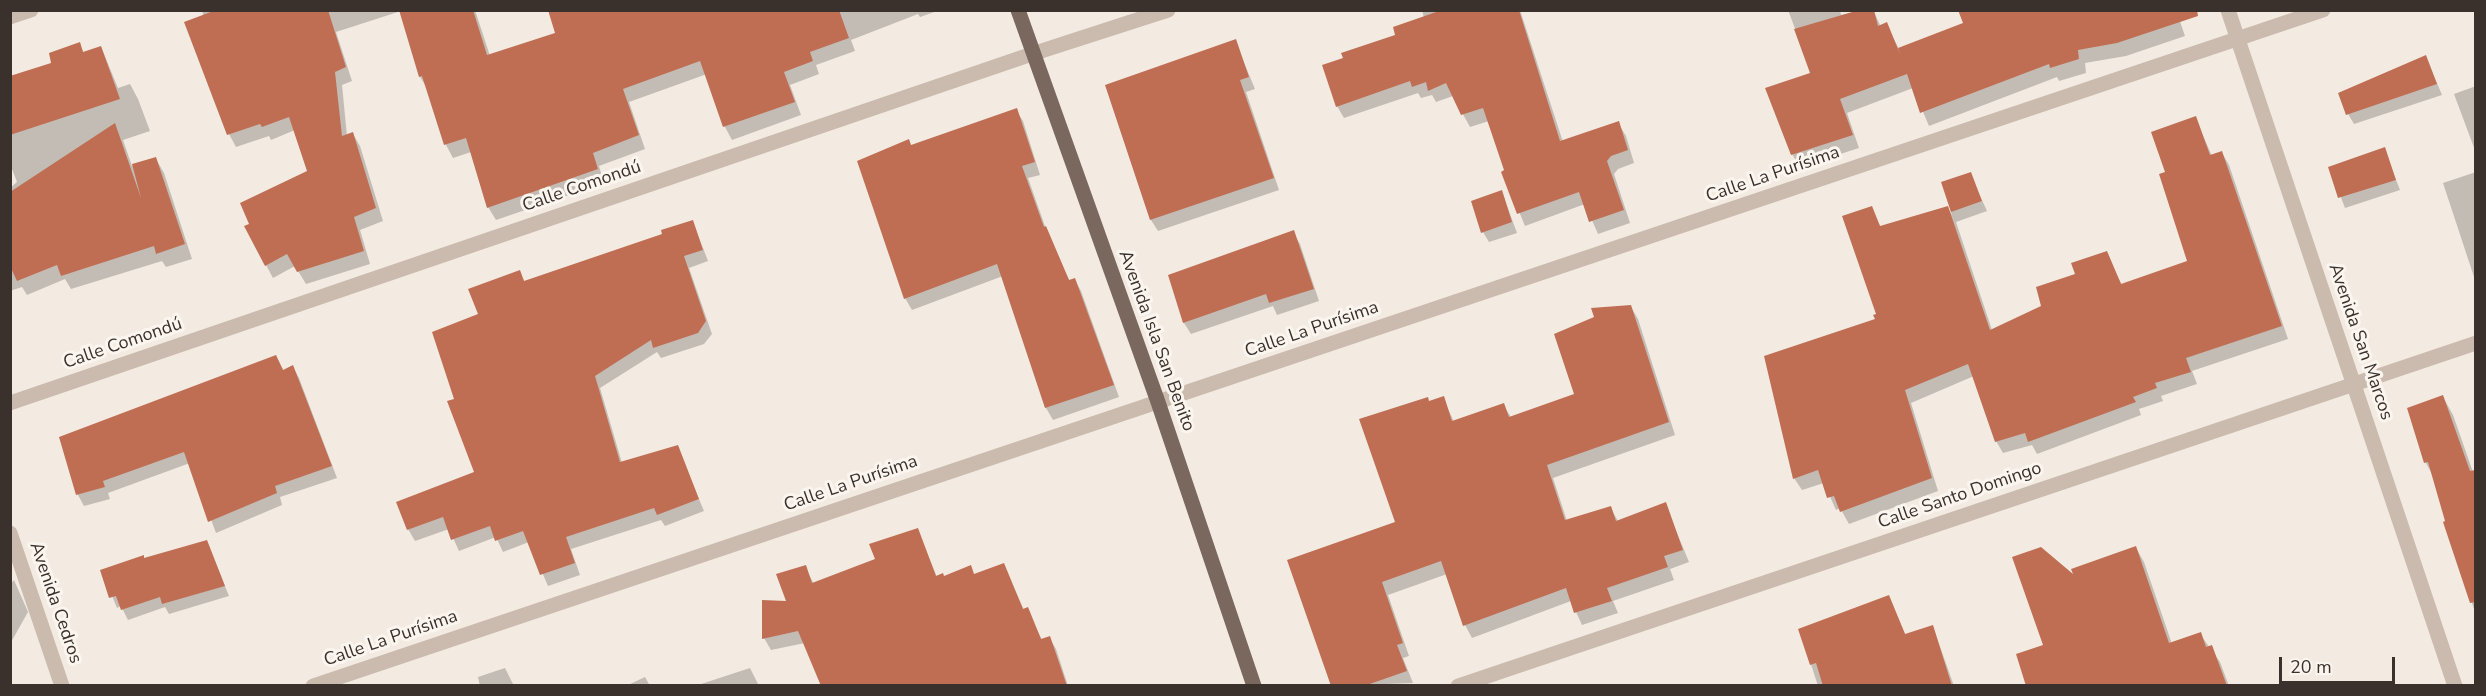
<!DOCTYPE html>
<meta charset="utf-8">
<style>
body{margin:0}
#map{position:relative;width:2486px;height:696px;overflow:hidden;background:#f3ebe2;font-family:"Nunito Sans",sans-serif}
canvas{display:block}
.frame{position:absolute;inset:0;border:12px solid #3a302c;pointer-events:none}
.scale{position:absolute;left:2279px;top:657px;width:116px;height:27px;box-sizing:border-box;border:3px solid #3a302c;border-top:0;padding-left:8px;font-size:18px;line-height:21px;white-space:nowrap;color:#3a302c;-webkit-text-stroke:4px #faf5ef;paint-order:stroke}
</style>
<div id="map">
<canvas width="2486" height="696"></canvas>
<div class="frame"></div>
<div class="scale">20 m</div>
</div>
<script>
const g = document.querySelector('canvas').getContext('2d');
g.lineJoin = 'round';
function paint(path, color) {
  g.fillStyle = color;
  g.fill(path, 'evenodd');
}
function poly(rows) {
  const path = new Path2D();
  for (const r of rows) {
    path.moveTo(r[0], r[1]);
    for (let i = 2; i < r.length; i += 2) path.lineTo(r[i], r[i + 1]);
  }
  return path;
}
function stroke(path, color, width, dash) {
  g.strokeStyle = color;
  g.lineWidth = width;
  g.lineCap = dash ? 'butt' : 'round';
  g.setLineDash(dash || []);
  g.stroke(path);
}
function drawText(font, color, halo, rows, align = 'center') {
  g.font = font + ' "Nunito Sans",sans-serif';
  g.lineWidth = 6;
  g.setLineDash([]);
  g.textBaseline = 'middle';
  g.strokeStyle = halo;
  g.fillStyle = color;
  for (const [text, x, y, turn = 0] of rows) {
    g.save();
    g.translate(x, y);
    g.rotate((+turn || 0) * Math.PI / 180);
    g.textAlign = isNaN(turn) ? turn : align;
    if (halo) g.strokeText(text, 0, 0);
    g.fillText(text, 0, 0);
    g.restore();
  }
}
paint(poly([
 [202,10,475,10,490,56,557,33,549,10,940,10,920,17,918,14,851,40,855,51,816,65,819,74,790,85,801,115,732,140,725,127,707,74,629,102,645,149,599,166,604,183,496,220,488,207,471,152,453,158,446,145,427,88,420,77,401,11,336,32,352,81,342,85,347,136,353,134,360,146,383,221,360,230,370,264,306,284,295,266,273,278,266,265,309,172,295,130,271,140,269,136,236,147,229,134],
 [1422,10,1520,10,1563,142,1618,123,1626,136,1634,163,1618,169,1614,174,1630,223,1598,234,1585,204,1525,226,1503,172,1506,171,1489,121,1470,127,1453,96,1436,102,1432,95,1421,98,1418,93,1344,118,1337,106,1397,36,1424,18],
 [1788,10,1840,10,1841,15,1873,10,1881,27,1886,24,1899,49,2176,10,2185,36,2126,56,2085,63,2086,73,2059,81,2057,77,1929,126,1913,88,1847,113,1859,148,1800,167,1792,154,1812,74],
 [1235,41,1255,89,1246,92,1279,190,1158,231,1151,220,1107,86],
 [79,44,84,53,101,47,118,88,130,84,138,99,150,131,123,140,132,166,156,159,164,173,192,259,166,267,162,261,71,289,65,279,27,295,22,287,10,291,10,188,17,182,10,164,10,78,53,64],
 [2426,57,2442,95,2354,124,2348,114],
 [2476,86,2476,153,2454,94],
 [1016,110,1023,121,1040,175,1028,178,1046,229,1070,282,1075,280,1081,291,1119,397,1053,420,1046,408,1003,276,912,310,905,298,912,147],
 [2195,118,2212,156,2222,153,2229,165,2288,339,2192,371,2197,384,2161,396,2163,401,2139,409,2141,415,2037,454,2032,445,2003,453,1996,441,1974,376,1911,403,1938,491,1849,524,1840,508,1836,510,1824,483,1802,490,1794,478,1877,320,1871,208,1881,228,1948,208,1952,215,1943,183,1970,174,1987,211,1956,222,1992,330,2043,306,2106,253,2122,285,2189,262,2167,173],
 [2384,149,2400,190,2345,208,2330,168],
 [2476,172,2476,283,2443,183],
 [1502,192,1517,233,1489,242,1483,232],
 [693,222,708,261,689,268,712,334,704,344,661,358,657,352,600,388,622,463,677,447,704,511,665,526,661,520,571,549,580,575,548,586,529,542,503,552,496,537,459,551,449,529,415,541,408,529,476,473,456,400,480,315,519,272,525,282,664,235],
 [1293,232,1300,244,1319,301,1277,315,1273,306,1191,334,1184,323,1169,276],
 [1631,307,1638,319,1675,435,1553,478,1567,521,1610,507,1618,521,1665,504,1689,562,1670,569,1674,580,1613,601,1618,613,1582,625,1571,601,1472,638,1465,625,1447,574,1388,595,1409,656,1403,658,1413,683,1332,686,1397,523,1430,403,1443,398,1454,422,1503,405,1511,417,1576,395],
 [276,357,284,371,293,367,299,378,337,478,280,497,282,505,216,533,190,463,108,493,110,499,84,506,78,495,61,438],
 [2443,397,2453,415,2473,472,2476,471,2476,615,2445,523,2447,522,2433,476,2426,463,2409,409],
 [917,529,937,577,975,576,1003,564,1024,610,1027,609,1042,640,1049,637,1056,649,1068,686,817,686,822,684,805,643,771,650,764,638,789,603,805,567,814,584,876,560],
 [207,542,229,596,169,614,165,607,128,620,121,606,117,608,102,571],
 [2136,548,2144,562,2172,644,2200,634,2220,662,2229,686,2028,686,2076,578],
 [14,580,28,612,10,644,10,585],
 [1889,597,1906,636,1933,627,1954,686,1818,686,1800,630],
 [505,668,514,686,480,686,478,677],
 [750,668,759,686,695,686],
 [645,677,650,686,626,686]
]), '#0003');
paint(poly([
 [216,10,328,10,346,67,335,72,342,136,353,132,376,208,354,217,364,251,297,272,287,254,265,266,244,226,249,224,240,203,307,171,289,117,262,127,260,124,227,135,184,22],
 [399,10,473,10,487,55,555,33,548,10,839,10,849,38,810,52,813,61,784,72,795,102,723,127,700,61,623,89,639,135,593,153,598,169,487,208,466,138,444,145,422,76,419,77],
 [1442,10,1519,10,1560,141,1619,121,1628,150,1611,156,1607,161,1624,210,1589,222,1579,192,1517,214,1501,172,1504,170,1483,108,1461,115,1446,83,1428,91,1426,82,1412,87,1410,81,1336,107,1322,65,1343,58,1341,53,1395,35,1393,27],
 [1859,10,1874,10,1878,26,1887,22,1900,54,1898,48,1963,23,1958,10,2197,10,2198,16,2117,43,2078,50,2079,59,2050,68,2049,64,1920,113,1907,74,1840,99,1853,135,1791,155,1765,88,1810,73,1794,29],
 [1236,39,1249,77,1240,80,1274,178,1150,220,1105,85],
 [80,42,83,52,101,46,120,99,10,135,10,76,51,63,49,53],
 [2426,55,2437,84,2346,115,2338,93],
 [1017,108,1035,162,1022,166,1044,227,1046,226,1069,280,1075,278,1114,385,1045,408,997,264,904,299,857,161,909,139,911,145],
 [2196,116,2210,155,2222,151,2282,326,2186,358,2191,372,2155,383,2157,388,2133,397,2136,402,2028,442,2025,433,1995,442,1968,364,1905,390,1932,478,1840,512,1834,496,1827,498,1818,470,1793,479,1764,356,1875,319,1873,315,1876,314,1842,216,1872,206,1880,226,1948,206,1990,330,2041,306,2036,287,2075,274,2071,263,2107,251,2121,284,2187,261,2159,174,2165,172,2151,132],
 [115,123,141,198,132,164,156,157,185,244,156,254,154,246,61,276,57,265,17,281,10,266,10,192],
 [2385,147,2396,180,2338,198,2328,167],
 [1971,172,1982,201,1951,212,1941,182],
 [1502,190,1512,222,1481,233,1471,201],
 [693,220,703,250,684,256,706,321,698,333,653,348,651,340,595,376,620,462,678,445,699,499,657,515,654,508,566,537,575,563,540,575,523,531,495,541,490,526,451,540,443,517,407,530,396,502,474,472,447,401,454,399,432,332,478,314,468,289,520,270,524,281,662,234,661,230],
 [1294,230,1314,289,1269,303,1266,294,1183,323,1168,275],
 [1631,305,1669,422,1547,465,1565,520,1611,506,1616,521,1666,502,1683,550,1664,556,1668,567,1607,588,1612,601,1574,613,1566,588,1463,626,1441,561,1382,582,1403,643,1397,645,1407,671,1364,686,1331,686,1287,560,1395,522,1359,419,1428,397,1429,401,1444,396,1452,421,1504,403,1509,417,1574,394,1554,334,1594,317,1591,308],
 [276,355,283,370,293,365,332,466,275,486,277,493,208,522,184,452,103,481,105,487,76,495,59,437],
 [2443,395,2470,471,2475,470,2475,602,2470,603,2443,522,2445,521,2428,462,2424,463,2407,408],
 [918,528,936,576,943,573,944,576,971,565,974,574,1004,563,1023,609,1028,607,1041,639,1050,636,1067,686,821,686,798,631,762,639,762,600,786,601,776,574,806,565,812,583,875,559,869,544],
 [207,540,225,586,162,604,160,597,121,610,116,596,109,598,100,570,144,555,144,558],
 [2136,546,2169,643,2201,632,2206,647,2212,645,2227,686,2026,686,2016,654,2043,645,2012,557,2041,547,2073,574,2071,569],
 [1889,595,1905,634,1933,625,1952,686,1823,686,1816,663,1810,665,1798,629]
]), '#bf6e53');
stroke(poly([
 [2228,10,2455,686],
 [10,17,31,10],
 [10,403,1032,54,1168,10],
 [10,533,62,686],
 [313,686,2323,10],
 [1458,686,2476,343]
]), '#cbbbae', 15);
stroke(poly([
 [1018,10,1158,402,1254,686]
]), '#7a685e', 15);
drawText('18px', '#3a302c', '#faf5ef', [
 ["Calle La Purísima",1773,175,-19],
 ["Calle Comondú",582,187,-19],
 ["Calle La Purísima",1312,330,-19],
 ["Avenida Isla San Benito",1156,341,70],
 ["Avenida San Marcos",2360,342,71],
 ["Calle Comondú",123,344,-19],
 ["Calle La Purísima",851,484,-19],
 ["Calle Santo Domingo",1960,496,-19],
 ["Avenida Cedros",55,603,71],
 ["Calle La Purísima",391,639,-19]
]);
</script>
